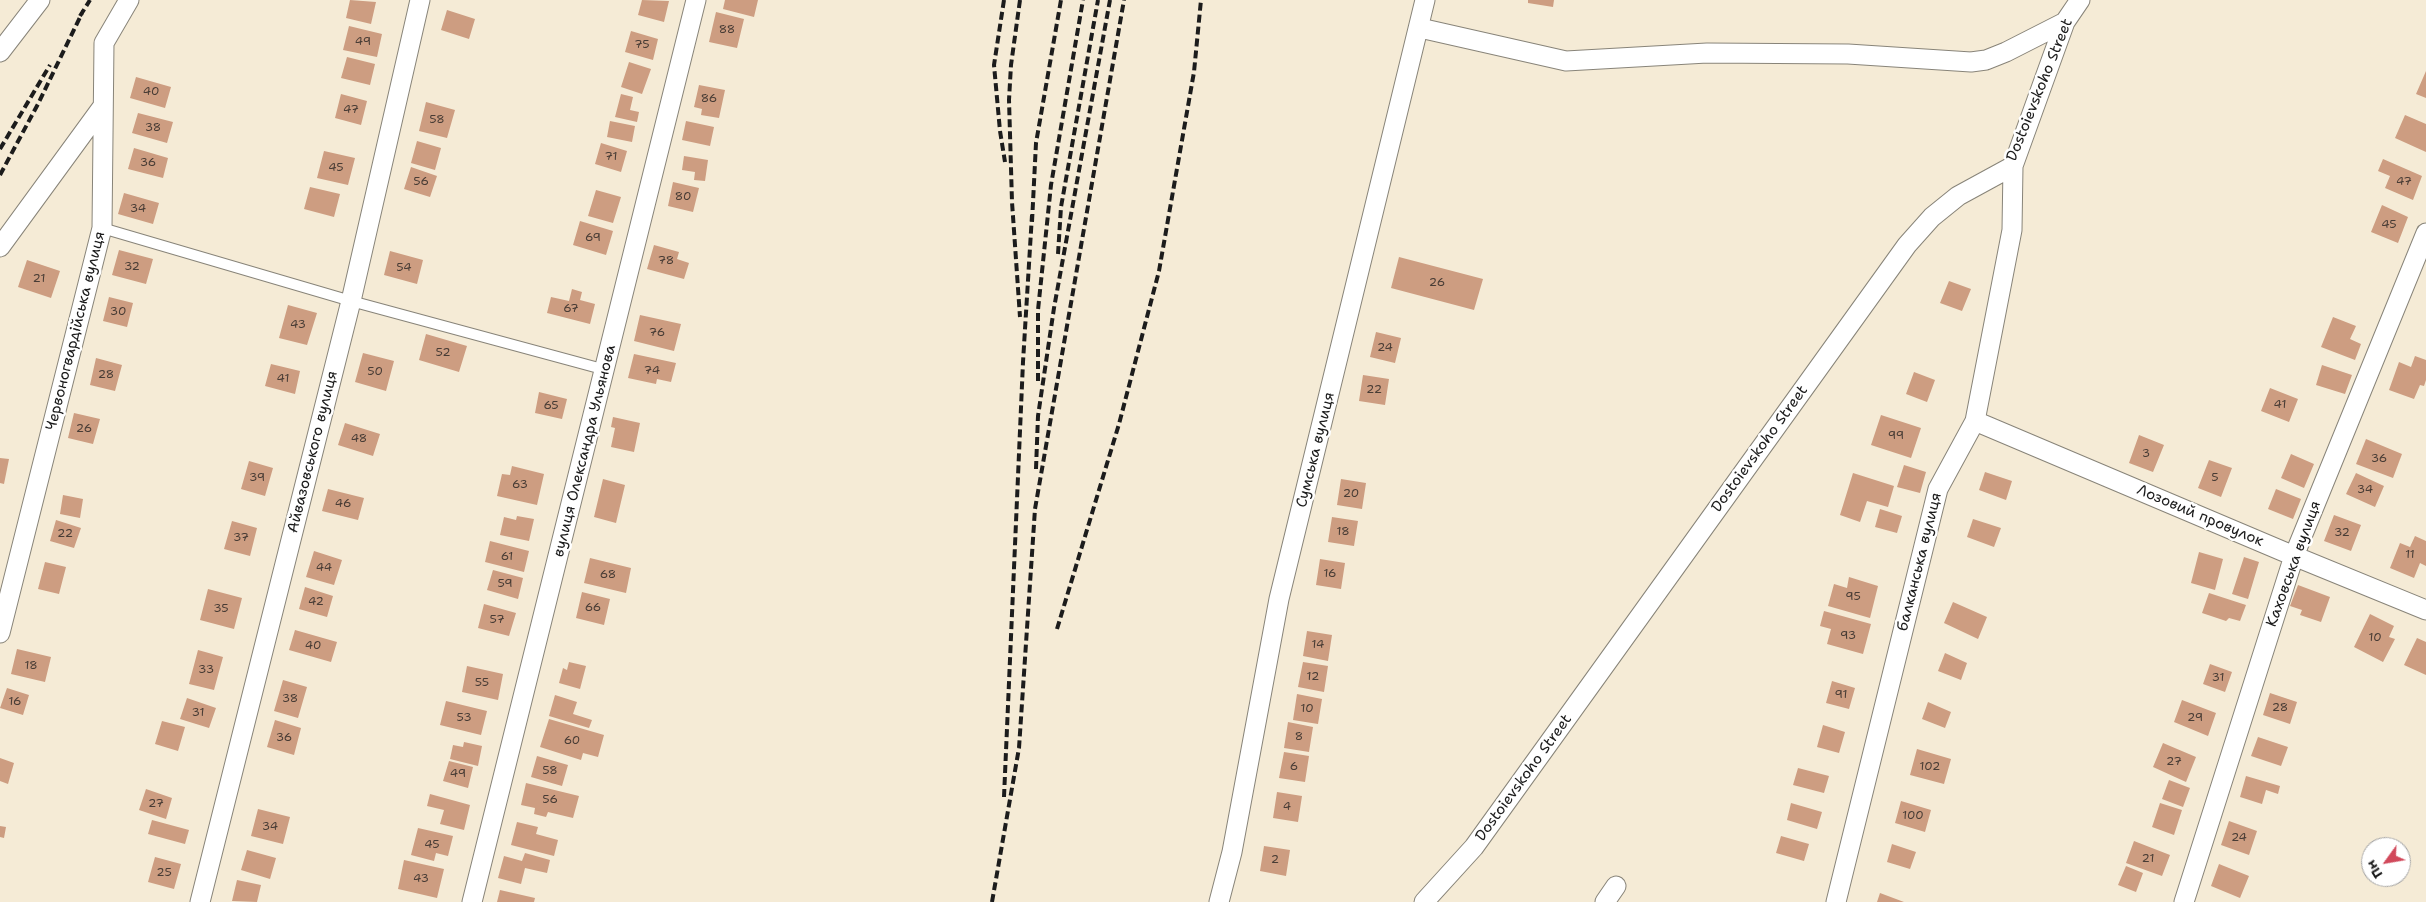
<!DOCTYPE html>
<meta charset="utf-8">
<style>
body{margin:0}
#map{position:relative;width:2426px;height:902px;overflow:hidden;background:#f5ebd6;font-family:"Shantell Sans",sans-serif}
canvas{display:block}
.north{position:absolute;left:2361px;top:837px;width:50px;height:50px;box-sizing:border-box;background:#fff;border:1px solid #a4a4a4;border-radius:50%;rotate:238deg;font-size:14px;font-weight:700;line-height:20px;text-align:center;color:#1c1c1c}
.north::after{content:'';display:block;margin:auto;width:18px;height:22px;background:#d1495b;clip-path:polygon(50% 0,100% 100%,50% 72%,0 100%)}
</style>
<div id="map">
<canvas width="2426" height="902"></canvas>
<div class="north">Пн</div>
</div>
<script>
const g = document.querySelector('canvas').getContext('2d');
g.lineJoin = 'round';
function paint(path, color) {
  g.fillStyle = color;
  g.fill(path, 'evenodd');
}
function poly(rows) {
  const path = new Path2D();
  for (const r of rows) {
    path.moveTo(r[0], r[1]);
    for (let i = 2; i < r.length; i += 2) path.lineTo(r[i], r[i + 1]);
  }
  return path;
}
function stroke(path, color, width, dash) {
  g.strokeStyle = color;
  g.lineWidth = width;
  g.lineCap = dash ? 'butt' : 'round';
  g.setLineDash(dash || []);
  g.stroke(path);
}
function drawText(font, color, halo, rows, align = 'center') {
  g.font = font + ' "Shantell Sans",sans-serif';
  g.lineWidth = 5;
  g.setLineDash([]);
  g.textBaseline = 'middle';
  g.strokeStyle = halo;
  g.fillStyle = color;
  for (const [text, x, y, turn = 0] of rows) {
    g.save();
    g.translate(x, y);
    g.rotate((+turn || 0) * Math.PI / 180);
    g.textAlign = isNaN(turn) ? turn : align;
    if (halo) g.strokeText(text, 0, 0);
    g.fillText(text, 0, 0);
    g.restore();
  }
}
paint(poly([
 [350,0,376,2,371,24,346,18],
 [642,0,669,1,664,22,638,15],
 [725,0,758,0,754,17,723,9],
 [1528,0,1554,0,1553,7,1528,3],
 [447,10,475,19,469,39,441,30],
 [716,12,744,19,737,48,709,42],
 [349,26,382,34,377,57,343,50],
 [631,31,658,39,653,60,625,52],
 [347,57,375,64,370,85,341,78],
 [629,62,651,69,642,94,621,87],
 [2426,71,2426,98,2416,94],
 [136,77,171,87,165,108,130,98],
 [699,85,725,90,719,118,701,115,702,109,694,107],
 [341,94,367,101,361,125,335,118],
 [621,94,633,97,630,110,639,112,637,122,615,117],
 [426,102,455,110,447,138,419,131],
 [138,113,173,122,167,143,132,133],
 [2405,115,2426,124,2426,152,2395,138],
 [610,121,635,126,632,142,607,137],
 [686,121,714,127,710,146,682,140],
 [417,141,441,148,435,170,411,163],
 [601,143,627,151,621,172,595,164],
 [134,148,168,158,163,178,128,169],
 [324,151,355,158,348,185,317,178],
 [684,156,708,160,705,181,694,180,695,172,682,170],
 [2383,159,2422,176,2413,200,2385,188,2390,176,2378,171],
 [411,167,437,176,430,197,404,189],
 [673,182,699,188,693,212,668,206],
 [310,187,340,194,334,217,304,209],
 [596,190,621,197,613,223,588,216],
 [124,193,159,203,153,224,118,214],
 [2382,205,2408,217,2398,243,2371,232],
 [580,221,613,231,606,255,573,245],
 [654,245,679,252,677,259,689,263,684,279,647,269],
 [119,250,153,259,146,284,112,275],
 [390,251,423,260,417,284,384,275],
 [1399,257,1483,279,1474,310,1391,288],
 [27,260,60,271,51,298,18,287],
 [1949,281,1971,289,1962,311,1940,303],
 [572,289,582,292,580,300,595,304,590,324,547,313,551,297,569,301],
 [109,297,133,303,127,327,103,321],
 [288,305,317,313,307,345,279,338],
 [640,315,681,324,674,351,634,341],
 [2333,317,2356,326,2350,339,2361,344,2355,360,2321,347],
 [1376,332,1401,338,1395,363,1370,357],
 [426,334,467,346,459,372,419,360],
 [363,353,394,361,386,391,355,382],
 [634,354,676,363,671,382,657,379,656,384,628,378],
 [2415,356,2426,360,2426,380,2424,386,2420,385,2414,399,2389,390,2399,362,2411,367],
 [96,358,122,365,115,391,90,385],
 [271,364,300,371,295,394,265,386],
 [2322,365,2352,375,2345,394,2316,385],
 [1914,372,1935,380,1927,402,1906,394],
 [1363,375,1389,379,1385,405,1359,401],
 [2270,388,2298,399,2289,422,2261,411],
 [539,392,567,399,562,419,535,413],
 [74,413,100,419,93,444,68,438],
 [1881,415,1921,428,1911,458,1871,445],
 [613,417,640,423,634,452,611,447,615,428,611,427],
 [345,423,380,434,373,456,338,445],
 [2139,435,2164,445,2153,472,2129,463],
 [2366,439,2402,454,2393,478,2356,464],
 [2291,454,2314,464,2304,488,2281,478],
 [0,458,9,459,4,484,0,483],
 [2209,460,2232,468,2221,497,2198,488],
 [249,461,273,468,265,496,241,489],
 [1904,465,1926,472,1920,493,1897,487],
 [512,466,544,474,537,505,497,496,502,474,510,475],
 [1985,472,2012,481,2006,500,1979,490],
 [1853,473,1894,486,1888,507,1867,501,1860,522,1840,515],
 [2356,473,2384,486,2375,507,2346,494],
 [603,479,625,485,616,523,594,517],
 [1341,479,1366,483,1362,509,1337,505],
 [328,489,364,498,358,520,322,511],
 [2276,489,2301,499,2293,519,2268,509],
 [63,495,83,499,80,518,60,514],
 [1880,509,1902,516,1897,533,1875,527],
 [2334,515,2361,525,2351,551,2324,541],
 [517,516,534,519,529,541,500,535,504,517,516,520],
 [1332,517,1358,521,1354,546,1328,542],
 [1973,519,2001,528,1994,547,1967,537],
 [56,520,81,528,74,548,50,541],
 [232,521,257,528,250,556,224,549],
 [2415,536,2426,541,2426,566,2420,563,2414,578,2390,568,2400,543,2410,547],
 [490,541,529,551,524,572,485,562],
 [314,551,342,560,334,585,306,577],
 [2199,552,2223,559,2215,590,2191,583],
 [2244,557,2259,562,2248,599,2232,594],
 [590,558,631,568,626,593,584,583],
 [1320,559,1345,563,1341,589,1316,585],
 [45,562,66,567,59,594,38,589],
 [493,570,523,578,518,599,487,590],
 [1849,577,1878,586,1870,618,1828,606,1834,584,1847,588],
 [2298,585,2330,597,2321,622,2300,615,2302,610,2290,606],
 [305,587,333,596,327,617,299,609],
 [208,589,242,598,234,629,200,620],
 [582,592,610,599,604,625,576,618],
 [2209,593,2246,605,2240,621,2229,618,2226,621,2202,613],
 [1953,602,1987,617,1978,639,1944,623],
 [484,604,516,613,509,636,478,628],
 [1824,611,1871,624,1863,654,1827,644,1831,629,1820,626],
 [2370,614,2394,626,2389,637,2395,639,2383,662,2354,647],
 [295,630,337,642,331,662,289,650],
 [1307,631,1332,635,1328,661,1303,656],
 [2417,638,2426,642,2426,675,2404,665],
 [17,649,51,657,45,682,11,674],
 [198,650,223,657,214,690,189,684],
 [1945,653,1967,663,1961,680,1938,671],
 [569,662,586,666,580,689,559,683,563,668,567,670],
 [1303,662,1328,666,1324,692,1298,687],
 [2210,664,2232,672,2225,692,2203,684],
 [467,666,503,674,498,700,462,692],
 [283,680,307,687,298,718,274,711],
 [1832,681,1855,688,1849,709,1826,703],
 [7,688,29,695,23,715,0,708],
 [2270,693,2297,702,2290,724,2263,715],
 [1297,694,1322,699,1318,724,1293,720],
 [555,695,577,702,573,714,592,720,589,728,549,716],
 [187,698,216,708,209,728,180,719],
 [2182,700,2216,713,2208,736,2174,722],
 [446,701,487,711,481,735,440,725],
 [1928,702,1951,712,1945,728,1922,719],
 [549,719,604,735,598,757,583,753,581,760,540,747],
 [275,720,301,728,294,755,267,747],
 [162,721,185,727,178,751,155,744],
 [1288,722,1313,727,1309,752,1284,748],
 [1823,725,1845,732,1839,753,1817,747],
 [2258,737,2288,747,2281,766,2251,756],
 [464,742,482,746,478,766,450,759,453,745,463,747],
 [2163,743,2196,757,2186,782,2153,767],
 [1917,749,1951,759,1944,784,1910,775],
 [1284,752,1309,756,1305,782,1279,778],
 [537,756,568,765,562,786,531,777],
 [0,758,14,763,8,784,0,781],
 [449,761,473,767,468,788,443,781],
 [1798,768,1829,776,1824,793,1793,785],
 [2246,776,2280,786,2278,794,2266,790,2262,804,2240,797],
 [2169,780,2190,788,2183,807,2162,799],
 [526,783,579,796,573,818,548,812,546,817,534,814,535,808,521,805],
 [146,789,172,798,166,819,139,810],
 [1277,792,1302,796,1298,822,1273,818],
 [430,794,470,805,464,830,440,824,444,810,427,806],
 [1901,801,1931,810,1925,832,1895,823],
 [1791,803,1822,812,1817,829,1787,820],
 [2160,803,2182,810,2174,835,2152,827],
 [258,809,290,817,283,844,251,836],
 [152,820,189,830,185,844,148,834],
 [2229,821,2257,831,2249,855,2221,845],
 [517,822,538,827,536,834,558,840,554,856,511,845],
 [0,826,6,827,4,838,0,837],
 [418,828,453,836,448,856,436,853,434,861,411,855],
 [1781,836,1809,844,1804,861,1776,853],
 [2134,841,2170,855,2162,876,2126,863],
 [1892,844,1916,852,1910,869,1887,862],
 [1264,846,1290,850,1286,876,1260,871],
 [247,850,276,858,270,879,241,870],
 [525,853,550,860,547,873,525,868,521,884,498,878,504,856,522,861],
 [155,857,181,864,174,889,148,882],
 [404,860,444,869,437,898,398,889],
 [2219,864,2249,876,2240,898,2211,886],
 [2126,866,2143,873,2136,892,2118,885],
 [237,880,261,885,257,902,232,901],
 [500,890,535,898,534,902,497,902],
 [1880,893,1904,902,1877,902]
]), '#cd9d81');
const lane = poly([
 [102,228,351,301,606,370]
]);
const street = poly([
 [1420,28,1566,61,1707,53,1848,54,1971,62,1986,60,2006,52,2065,22],
 [0,52,40,0],
 [0,247,103,106],
 [1975,421,2294,556,2426,610],
 [0,633,102,228,104,43,129,0],
 [200,902,351,301,420,0],
 [472,902,696,0],
 [1219,902,1232,852,1279,599,1425,0],
 [1424,902,1474,847,1907,245,1932,217,1958,196,2013,166,2065,22,2080,0],
 [1605,902,1616,886],
 [1836,902,1938,489,1975,421,2012,230,2013,166],
 [2184,902,2294,556,2426,233]
]);
stroke(lane, '#888479', 12);
stroke(street, '#888479', 21);
stroke(lane, '#fff', 10);
stroke(street, '#fff', 19);
stroke(poly([
 [1004,0,994,65,1000,131,1005,162],
 [1020,0,1011,65,1009,100,1012,202,1020,317],
 [80,16,90,0],
 [0,149,50,65],
 [0,175,38,104,83,11],
 [1032,222,1036,143,1061,0],
 [1058,254,1061,207,1098,0],
 [1038,381,1038,310,1051,185,1083,0],
 [1036,469,1038,416,1054,308,1110,0],
 [1057,629,1119,424,1159,271,1194,72,1201,0],
 [1004,797,1023,362,1032,215],
 [992,902,1019,748,1035,509,1124,0]
]), '#1c1c1c', 4, [8, 4]);
drawText('12px', '#483c35', null, [
 ["88",727,30],
 ["49",363,42],
 ["75",642,45],
 ["40",151,92],
 ["86",709,99],
 ["47",351,110],
 ["58",437,120],
 ["38",153,128],
 ["71",611,157],
 ["36",148,163],
 ["45",336,168],
 ["56",421,182],
 ["47",2404,182],
 ["80",683,197],
 ["34",138,209],
 ["45",2389,225],
 ["69",593,238],
 ["78",666,261],
 ["32",132,267],
 ["54",404,268],
 ["21",39,279],
 ["26",1437,283],
 ["67",571,309],
 ["30",118,312],
 ["43",298,325],
 ["76",657,333],
 ["24",1385,348],
 ["52",443,353],
 ["74",652,371],
 ["50",375,372],
 ["28",106,375],
 ["41",283,379],
 ["22",1374,390],
 ["41",2280,405],
 ["65",551,406],
 ["26",84,429],
 ["99",1896,436],
 ["48",359,439],
 ["3",2146,454],
 ["36",2379,459],
 ["39",257,478],
 ["5",2215,478],
 ["63",520,485],
 ["34",2365,490],
 ["20",1351,494],
 ["46",343,504],
 ["18",1343,532],
 ["32",2342,533],
 ["22",65,534],
 ["37",241,538],
 ["11",2410,555],
 ["61",507,557],
 ["44",324,568],
 ["16",1330,574],
 ["68",608,575],
 ["59",505,584],
 ["95",1853,597],
 ["42",316,602],
 ["66",593,608],
 ["35",221,609],
 ["57",497,620],
 ["93",1848,636],
 ["10",2375,638],
 ["14",1318,645],
 ["40",313,646],
 ["18",31,666],
 ["33",206,670],
 ["12",1313,677],
 ["31",2218,678],
 ["55",482,683],
 ["91",1841,695],
 ["38",290,699],
 ["16",15,702],
 ["28",2280,708],
 ["10",1307,709],
 ["31",198,713],
 ["53",464,718],
 ["29",2195,718],
 ["8",1299,737],
 ["36",284,738],
 ["60",572,741],
 ["27",2174,762],
 ["6",1294,767],
 ["102",1930,767],
 ["58",550,771],
 ["49",458,774],
 ["56",550,800],
 ["27",156,804],
 ["4",1287,807],
 ["100",1913,816],
 ["34",270,827],
 ["24",2239,838],
 ["45",432,845],
 ["21",2148,859],
 ["2",1275,860],
 ["25",164,873],
 ["43",421,879]
]);
drawText('15px', '#1c1c1c', '#fff', [
 ["Dostoievskoho Street",2040,90,-68],
 ["Червоногвардійська вулиця",76,331,-76],
 ["Dostoievskoho Street",1760,449,-54],
 ["Сумська вулиця",1316,450,-76],
 ["вулиця Олександра Ульянова",585,451,-76],
 ["Айвазовського вулиця",313,452,-76],
 ["Лозовий провулок",2200,516,23],
 ["балканська вулиця",1920,562,-76],
 ["Каховська вулиця",2294,564,-70],
 ["Dostoievskoho Street",1524,778,-54]
]);
</script>
